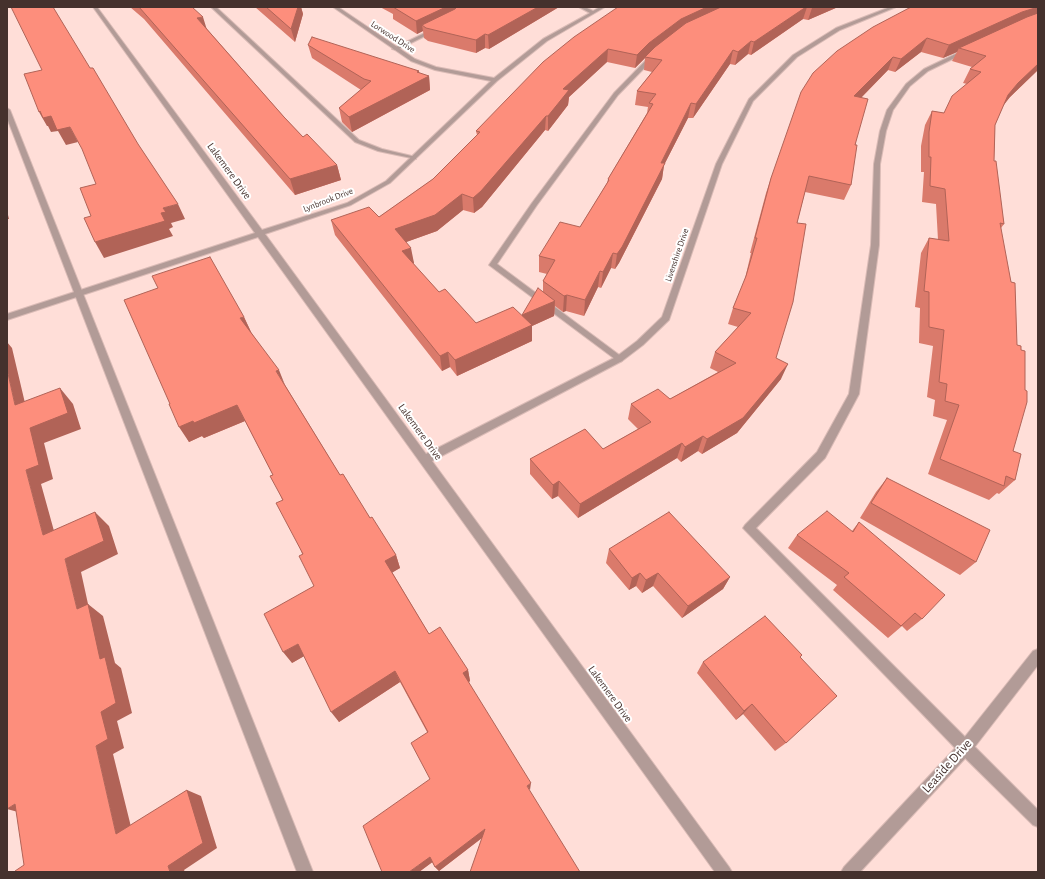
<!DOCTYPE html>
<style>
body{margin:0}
#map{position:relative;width:1045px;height:879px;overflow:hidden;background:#ffded8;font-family:"Alegreya Sans",sans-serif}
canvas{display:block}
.frame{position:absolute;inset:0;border:8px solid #45312d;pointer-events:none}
</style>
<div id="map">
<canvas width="1045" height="879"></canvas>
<div class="frame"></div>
</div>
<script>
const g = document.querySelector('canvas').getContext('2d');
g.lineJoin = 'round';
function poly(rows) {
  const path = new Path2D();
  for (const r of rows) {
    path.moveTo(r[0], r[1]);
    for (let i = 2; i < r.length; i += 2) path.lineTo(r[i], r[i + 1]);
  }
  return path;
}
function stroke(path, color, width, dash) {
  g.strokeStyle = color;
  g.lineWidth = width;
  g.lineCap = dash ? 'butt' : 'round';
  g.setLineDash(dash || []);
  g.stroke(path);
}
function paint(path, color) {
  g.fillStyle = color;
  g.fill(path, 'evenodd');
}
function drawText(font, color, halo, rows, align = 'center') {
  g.font = font + ' "Alegreya Sans",sans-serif';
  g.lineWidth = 4;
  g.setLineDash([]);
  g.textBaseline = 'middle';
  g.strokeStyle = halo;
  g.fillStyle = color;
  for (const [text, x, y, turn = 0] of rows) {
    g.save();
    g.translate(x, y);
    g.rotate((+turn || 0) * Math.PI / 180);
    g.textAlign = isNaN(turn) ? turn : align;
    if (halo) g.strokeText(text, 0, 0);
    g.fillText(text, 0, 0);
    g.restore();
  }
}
const service = poly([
 [211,7,216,7,359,140,382,149,416,157,416,159,378,151,355,142,211,7],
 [433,29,437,30,397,50,392,49,433,29],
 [964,50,969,51,928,71,910,86,893,110,886,131,880,164,879,245,859,394,825,458,756,528,1038,810,1038,827,1033,825,960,753,743,528,745,525,817,452,849,394,871,245,874,164,880,131,887,110,906,84,924,69,964,50],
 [652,54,657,55,618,95,537,205,497,264,622,357,623,359,622,361,619,362,489,265,532,203,614,93,652,54],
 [7,108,10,110,313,872,297,872,7,118,7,108]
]);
const minor = poly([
 [93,7,97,7,262,230,347,203,386,181,491,81,435,70,411,61,333,7,338,7,415,59,436,67,494,78,543,39,590,13,579,7,585,7,593,11,600,7,605,7,547,41,497,81,390,183,351,205,265,234,426,454,616,357,637,341,662,317,716,164,749,99,793,55,836,28,890,7,896,7,840,30,797,57,753,101,722,164,669,320,643,345,622,361,432,461,729,867,732,872,715,872,258,237,7,320,7,314,255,233,93,7],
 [1038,649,1038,665,970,753,860,872,841,872,844,867,960,743,1033,651,1038,649]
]);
stroke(service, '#dabbb6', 2);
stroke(minor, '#dabbb6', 2);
paint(service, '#b29b97');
paint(minor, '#b29b97');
paint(poly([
 [130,7,192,7,207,29,284,117,303,137,337,165,341,180,295,195,144,19],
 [255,7,301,7,303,14,295,42],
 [380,7,456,7,456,9,559,7,489,49,485,48,476,53,428,41,424,38,423,31,417,34,393,19,393,14],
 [618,7,838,7,808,20,803,19,751,55,748,54,735,65,730,64,693,118,688,118,664,165,662,179,619,263,615,269,611,268,601,288,598,287,584,316,566,311,563,312,555,306,554,316,532,326,532,341,457,376,450,367,442,371,335,235,331,220,379,217,433,179,477,135,476,131],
 [645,58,644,70,652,72,637,91,635,105,648,107,647,113,608,179,607,183,580,227,539,256,539,272,547,274,543,281,543,291,522,316,476,323,439,292,413,264,414,263,406,242,437,231,463,210,474,213,482,207,545,130,548,131,568,105,569,97,607,62,635,68],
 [1038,7,1038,70,1010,97,1004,104,995,125,994,161,1004,224,1001,228,1015,480,999,494,997,493,989,500,928,474,947,420,933,416,935,400,927,397,933,346,919,343,920,308,915,307,921,253,929,238,938,240,936,204,922,202,924,172,921,172,921,146,925,125,932,111,944,113,967,84,963,83,970,69,972,67,952,61,957,52,943,58,921,52,895,72,888,70,861,98,851,185,844,200,805,192,797,223,776,358,781,379,737,433,702,454,698,451,681,462,677,458,578,518,558,496,552,499,530,474,530,459,603,449,638,429,628,419,631,404,670,399,718,372,710,368,715,352,738,327,728,324,733,308,744,283,751,253,750,253,766,193,771,178,837,51],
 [308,45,419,71,419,73,429,76,430,90,352,132,342,122,339,108,361,90,312,58],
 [244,317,251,332,285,385,340,475,396,555,400,568,392,572,429,634,468,670,470,681,469,682,482,838,439,871,435,867,432,862,419,872,430,779,427,732,400,682,339,722,304,656,292,663,314,586,273,475,245,421,204,438,202,436,189,442,170,404],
 [887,478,976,562,960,575,860,518,876,492],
 [859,522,922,619,907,631,902,626,888,638,833,590,837,585,788,548,797,535,852,531],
 [609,549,730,577,723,589,682,618,653,586,642,593,636,586,629,590,606,563],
 [800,657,786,743,775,751,743,714,736,720,697,673,703,662]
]), '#da7a6b');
paint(poly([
 [298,7,301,7,303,14,295,42,291,29],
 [446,7,456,7,456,11,422,25,423,31,417,34,416,21],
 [538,7,559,7,489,49,488,35],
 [707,7,731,7,645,57,645,58,635,68,637,55,649,43,681,19],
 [806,7,807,7,803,19,751,55,754,42],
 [813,7,838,7,808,20,812,8],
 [1038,7,1038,17,959,48,957,52,943,58,949,45,1022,12],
 [203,17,207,30,197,18],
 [485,34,485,48,476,53,476,40],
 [927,38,921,52,895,72,901,59],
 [751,41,748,54,735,65,738,52],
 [608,49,607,62,569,97,568,105,548,131,548,116,563,89],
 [733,50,730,64,693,118,696,104],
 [893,57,888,70,848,111,854,96],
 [1038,64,1038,70,1010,97,1000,110,1008,95,1018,83],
 [419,71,420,80,429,76,430,90,352,132,349,117],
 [691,103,688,118,664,165,662,179,619,263,615,269,617,254,661,163],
 [40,111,51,116,70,127,78,142,66,145,58,131,51,132,48,126,47,126,39,112],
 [546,116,545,130,482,207,474,213,473,198],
 [337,165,341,180,295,195,290,179],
 [462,194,463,210,437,231,398,245,395,229],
 [178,204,185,219,171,223,173,227,169,229,173,236,104,258,95,242,161,213,163,208],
 [7,211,9,219,7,219],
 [411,248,414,263,404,267,402,251],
 [613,253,611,268,601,288,603,272],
 [600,271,598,287,584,316,585,300],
 [567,295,566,311,563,312,564,296],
 [555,301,554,316,532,326,532,341,457,376,455,360,522,330,522,315],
 [244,317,251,332,247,334,240,318],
 [7,342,12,348,29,420,15,405,7,369],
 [448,352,450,367,442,371,440,356],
 [788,364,781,379,737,433,702,454,707,439],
 [279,370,285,385,276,371],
 [60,388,73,404,81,429,44,443,53,479,41,484,59,549,43,535,26,470,30,428],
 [237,405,245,421,204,438,202,436,189,442,179,427,193,421],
 [703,436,698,451,681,462,685,447],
 [682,443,677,458,578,518,580,504],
 [559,481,558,496,552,499,553,485],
 [95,512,109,526,118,554,81,572,88,604,103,616,115,663,121,668,132,713,117,721,124,748,113,754,134,839,116,834,96,746,101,712,100,659,77,609,65,559],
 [396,555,400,568,390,574,385,561],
 [640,573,636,586,629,590,632,578],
 [658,573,653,586,642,593,646,580],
 [730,577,723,589,682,618,688,606],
 [298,644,306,655,292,663,283,652],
 [468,670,470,681,466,684,463,673],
 [395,671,400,682,339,722,331,712],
 [752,704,743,714,736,720,744,711],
 [531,783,530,790,527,786],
 [187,790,201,796,217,848,184,870,185,872,170,872,168,866],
 [15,804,29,815,7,809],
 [485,829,487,834,439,871,435,867],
 [430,857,434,861,419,872,409,872]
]), '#b16357');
const building = poly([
 [11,7,53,7,90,68,93,68,138,144,178,204,163,208,166,212,161,213,165,221,95,242,84,218,91,216,80,188,96,184,82,149,70,127,57,130,51,116,43,118,40,111,39,112,24,74,42,70,11,7],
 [139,7,192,7,203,17,197,18,284,117,303,137,307,134,337,165,290,179,139,7],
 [266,7,298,7,291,29,266,7],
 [393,7,446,7,416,21,393,7],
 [457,7,538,7,488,35,485,34,476,40,426,28,422,25,455,9,457,7],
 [618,7,707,7,681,19,649,43,637,55,608,49,563,89,569,90,548,116,546,116,481,191,473,198,462,194,435,215,395,229,411,248,402,251,439,292,445,289,476,323,513,307,532,325,455,360,448,352,440,356,331,220,369,207,379,217,433,179,480,132,476,131,543,62,574,37,618,7],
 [721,7,806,7,754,42,751,41,738,52,733,50,696,104,691,103,661,163,665,163,622,247,617,254,613,253,603,272,600,271,585,300,567,295,564,296,543,281,555,260,539,256,560,222,580,227,609,180,608,179,653,104,649,103,656,94,637,91,662,60,645,57,655,47,686,23,721,7],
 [911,7,1038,7,1022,12,949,45,927,38,901,59,893,57,854,96,868,99,855,145,857,145,851,185,809,176,797,223,806,224,793,302,776,358,788,364,743,418,707,439,703,436,685,447,682,443,580,504,559,481,553,485,530,459,585,429,603,449,651,422,631,404,658,389,670,399,736,363,715,352,751,313,733,308,746,276,757,238,755,238,771,178,801,92,813,73,837,51,873,27,911,7],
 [1038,13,1038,64,1018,83,1008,95,995,125,994,161,996,161,1004,224,1000,223,1011,282,1015,283,1017,345,1021,346,1021,350,1025,351,1025,390,1027,391,1027,402,1013,451,1021,454,1015,480,1006,476,1004,486,940,459,959,405,945,401,947,384,939,382,944,330,929,327,929,292,924,291,929,238,949,241,945,189,930,186,931,157,929,157,929,132,932,111,944,113,952,96,981,72,970,69,986,56,959,48,1027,17,1038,13],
 [312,37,419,71,417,72,429,76,349,117,339,108,371,81,364,79,308,45,312,37],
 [210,257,244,317,240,318,279,370,276,371,340,475,343,474,370,518,372,517,396,555,385,561,429,634,440,627,468,670,463,673,531,783,527,786,580,872,470,872,485,829,435,867,430,857,409,872,382,872,363,826,430,779,411,743,428,732,395,671,331,712,298,644,283,652,264,614,314,586,299,556,303,554,276,503,283,500,270,476,273,475,237,405,194,423,193,421,179,427,169,404,170,404,124,300,158,288,152,276,210,257],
 [538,288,555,301,522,315,538,288],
 [7,369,15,405,60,388,68,413,30,428,39,465,26,470,43,535,95,512,104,541,65,559,77,609,88,604,100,659,105,657,116,703,101,712,108,739,96,746,116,834,187,790,203,843,168,866,170,872,15,872,15,871,24,865,15,804,7,809,7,369],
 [887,478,990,530,976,562,871,503,887,478],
 [827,511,853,532,859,522,945,595,922,619,915,613,901,626,844,577,849,573,797,535,827,511],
 [669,512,730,577,688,606,658,573,646,580,640,573,632,578,609,549,669,512],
 [765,616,802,655,800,657,837,696,786,743,752,704,744,711,703,662,765,616]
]);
paint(building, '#fd8e7c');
stroke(building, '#b16357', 1);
drawText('9px', '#45312d', '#fff', [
 ["Lorwood Drive",393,37,33],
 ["Lynbrook Drive",328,200,-21],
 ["Livenshire Drive",677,255,-71]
]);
drawText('11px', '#45312d', '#fff', [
 ["Lakemere Drive",229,171,54],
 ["Lakemere Drive",420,432,54],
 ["Lakemere Drive",610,694,54]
]);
drawText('13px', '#45312d', '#fff', [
 ["Leaside Drive",947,766,-48]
]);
</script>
